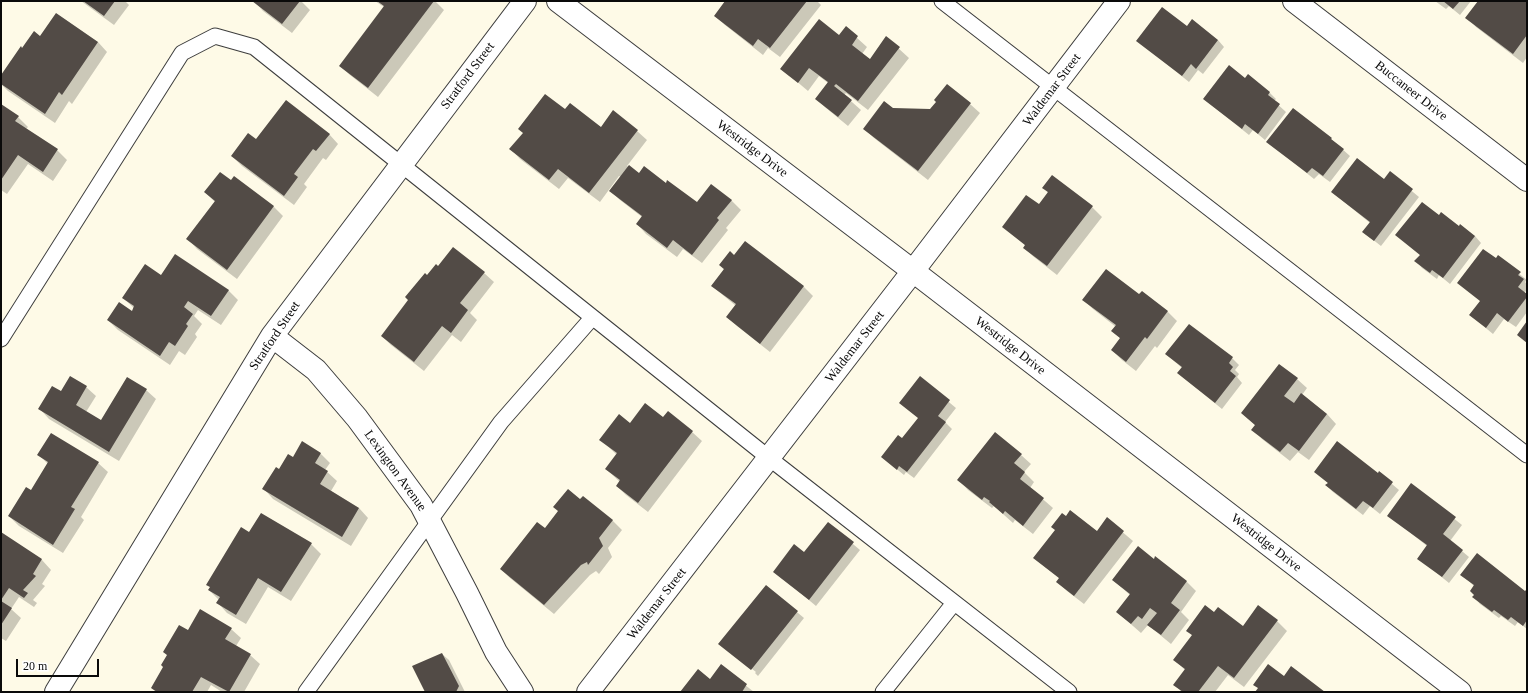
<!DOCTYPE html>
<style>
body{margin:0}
#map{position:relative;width:1528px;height:693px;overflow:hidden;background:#fefae7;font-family:Georgia,serif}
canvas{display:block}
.frame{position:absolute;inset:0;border:2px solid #0a0a0a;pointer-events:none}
.scale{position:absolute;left:16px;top:659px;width:83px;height:18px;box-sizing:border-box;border:2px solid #0a0a0a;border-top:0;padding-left:5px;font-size:12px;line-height:14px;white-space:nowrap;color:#0a0a0a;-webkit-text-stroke:3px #fff;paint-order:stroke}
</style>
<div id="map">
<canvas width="1528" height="693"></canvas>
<div class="frame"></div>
<div class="scale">20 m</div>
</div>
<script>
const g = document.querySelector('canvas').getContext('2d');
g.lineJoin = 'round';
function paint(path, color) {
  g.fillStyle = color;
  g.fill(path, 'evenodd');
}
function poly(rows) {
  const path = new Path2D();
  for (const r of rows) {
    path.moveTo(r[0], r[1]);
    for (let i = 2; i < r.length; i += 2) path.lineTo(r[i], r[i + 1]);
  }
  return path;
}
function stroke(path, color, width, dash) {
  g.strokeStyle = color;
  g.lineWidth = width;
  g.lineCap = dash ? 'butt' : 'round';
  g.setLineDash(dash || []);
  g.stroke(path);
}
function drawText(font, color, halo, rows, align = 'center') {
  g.font = font + ' Georgia,serif';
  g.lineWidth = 4;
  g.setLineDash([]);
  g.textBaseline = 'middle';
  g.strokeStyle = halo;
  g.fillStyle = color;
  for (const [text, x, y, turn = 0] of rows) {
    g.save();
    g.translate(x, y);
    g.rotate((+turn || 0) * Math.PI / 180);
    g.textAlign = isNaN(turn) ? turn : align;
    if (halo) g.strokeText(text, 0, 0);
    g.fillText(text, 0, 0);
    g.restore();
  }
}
paint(poly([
 [81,1,125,1,129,5,114,25],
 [254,1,301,1,310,10,292,33,263,11],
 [375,1,435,1,444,10,378,97,350,75,340,66,384,7],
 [727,1,817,1,821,5,780,57,768,48,763,55,725,25,715,16],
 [1435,1,1471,1,1460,15,1449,6,1446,9],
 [1479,1,1527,1,1527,57,1523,63,1476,27,1467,17],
 [57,14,98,42,107,52,72,104,69,101,55,123,8,91,1,84,1,77,23,49,40,38],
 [1187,27,1218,40,1224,47,1203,74,1198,70,1189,82,1138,41],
 [846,28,867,47,862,54,870,60,886,37,909,58,868,110,846,93,844,95,861,110,848,126,826,108,816,99,828,83,819,76,808,91,782,69,839,36],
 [1248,76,1270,93,1276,99,1274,101,1286,112,1265,140,1253,130,1249,135,1204,99,1246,79],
 [970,104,980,113,928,180,874,138,864,128,893,109,931,110],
 [1,106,18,117,28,127,26,129,57,150,67,160,53,181,28,164,7,194,1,190],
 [565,111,601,128,637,131,647,140,627,166,639,174,666,184,697,204,731,200,741,210,726,228,728,230,702,263,683,249,677,257,646,234,637,224,642,217,620,200,611,191,621,177,619,176,600,202,568,178,559,189,520,159,511,149],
 [329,134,338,144,326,160,323,158,304,184,307,187,294,205,242,166,232,156,257,140],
 [1331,139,1350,156,1330,182,1319,174,1314,179,1268,142],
 [1390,173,1419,197,1381,246,1363,232,1370,223,1332,192,1384,180],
 [234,177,274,207,283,216,237,279,197,249,188,239,215,202,205,192,231,182],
 [1044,188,1092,207,1102,217,1057,275,1034,257,1024,248,1026,246,1004,227,1039,206,1048,193],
 [1439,216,1475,236,1481,243,1450,284,1439,275,1437,279,1422,268,1416,261,1421,256,1397,235],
 [745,242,804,287,813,296,770,352,737,326,727,317,736,306,712,286,724,270,720,265,735,256],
 [1498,257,1527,280,1525,282,1527,284,1527,290,1524,293,1527,295,1527,312,1516,327,1504,319,1493,334,1470,315,1481,301,1459,283,1496,259],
 [438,267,484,273,494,282,470,313,477,320,461,342,452,335,424,371,391,345,382,336,428,276],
 [161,276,228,290,238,300,221,325,198,310,194,316,202,324,195,334,197,337,185,355,179,351,170,365,118,330,108,320,132,312,134,308,123,298],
 [1142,292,1168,312,1177,321,1157,348,1155,346,1136,371,1122,360,1112,350,1121,339,1112,331,1116,327,1093,309,1084,300,1139,295],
 [1166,354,1232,358,1239,365,1235,370,1239,374,1237,377,1242,383,1222,409,1185,379,1178,373,1182,368],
 [920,378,956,408,945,422,952,429,914,478,906,472,904,475,882,457,902,439,919,418],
 [1297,379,1307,388,1302,395,1327,414,1336,424,1309,460,1298,452,1290,461,1262,439,1253,429,1256,426,1242,413],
 [86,387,96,396,86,412,102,422,146,390,156,399,119,461,49,419,40,409,61,393],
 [668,413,692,432,702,441,648,512,626,495,617,486,620,482,606,469,617,455,600,439,630,424,663,419],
 [320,453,330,463,325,470,337,481,331,491,359,508,368,518,351,546,273,499,264,489,280,470,293,458],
 [39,455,98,463,108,472,81,517,84,520,63,553,19,526,9,516,31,492,48,464],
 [1021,455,1031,464,1024,472,1034,482,1030,488,1053,508,1033,534,1015,520,1013,523,994,506,992,508,968,490,959,480],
 [1315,471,1378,474,1379,473,1399,490,1380,514,1370,506,1363,515,1333,492,1326,485,1328,483],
 [1412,485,1462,525,1450,541,1469,557,1449,583,1418,558,1427,546,1388,515],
 [581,500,612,520,622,530,608,548,612,557,599,574,596,571,590,575,554,614,510,578,501,569],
 [1107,519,1133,541,1084,604,1067,591,1058,582,1060,579,1034,558,1097,533],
 [828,523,860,550,816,606,774,571,805,553],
 [1,533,42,560,51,570,42,584,45,586,33,600,37,603,34,607,19,597,11,609,21,618,6,641,1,638],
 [250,533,311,544,321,554,291,601,268,587,246,624,227,613,218,603,219,600,209,590,211,588,208,585],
 [1156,558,1187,582,1196,591,1181,612,1189,620,1171,644,1148,625,1141,633,1117,612,1130,595,1113,580,1154,560],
 [1461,574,1525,592,1527,590,1527,629,1518,622,1515,626,1501,616,1499,618,1480,604,1474,597,1475,595,1474,586],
 [766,586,804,618,758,676,755,673,756,672,720,644],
 [1215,613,1243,627,1277,621,1287,631,1244,687,1228,675,1215,692,1182,692,1175,685,1186,671,1175,660,1193,636,1187,630],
 [231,629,241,638,236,646,250,655,260,664,244,692,222,692,211,685,207,692,156,692,152,688,188,632],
 [442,654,449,660,465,692,426,692],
 [721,666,754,692,681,692,710,680]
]), '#0003');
paint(poly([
 [83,1,115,1,104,16],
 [252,1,300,1,282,24],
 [377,1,434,1,368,88,339,66,384,6],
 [725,1,807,1,770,48,758,39,753,46,714,16],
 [1443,1,1460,1,1453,9],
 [1478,1,1527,1,1527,35,1513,54,1465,18],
 [1162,7,1187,26,1192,19,1218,40,1196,69,1191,64,1182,76,1136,41],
 [56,13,98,42,62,95,59,92,45,114,1,84,1,75,21,46,22,48,34,31,40,36],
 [819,19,839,35,846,26,858,36,852,45,870,59,886,36,900,47,858,101,836,84,834,86,852,100,838,117,815,99,828,82,809,68,798,83,780,69],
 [1229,65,1245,78,1248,74,1270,92,1268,95,1280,104,1258,134,1245,124,1242,129,1203,99],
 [947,84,971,103,918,171,863,129,884,101,893,108,930,109,936,102,934,100],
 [545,94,565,109,570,103,601,127,613,110,638,130,589,193,558,169,549,180,509,149,523,133,518,129],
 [286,100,330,134,316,151,313,149,294,174,298,177,284,196,231,156,248,133,256,139],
 [1,104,19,116,15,121,58,149,43,172,18,155,1,180],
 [1293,108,1332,138,1331,139,1344,149,1323,176,1312,168,1307,173,1266,142],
 [1357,158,1384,179,1390,171,1413,189,1374,241,1362,232,1370,222,1331,192],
 [629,165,639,173,644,166,666,183,667,180,697,202,711,184,732,200,717,218,719,220,692,255,673,240,667,248,636,224,642,216,609,191],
 [220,172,231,180,234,176,274,206,227,270,186,239,215,201,204,192],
 [1052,175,1093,206,1047,266,1023,248,1025,245,1002,227,1026,195,1039,204,1048,192,1042,188],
 [1422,202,1439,215,1441,212,1459,226,1460,224,1475,236,1443,278,1432,270,1430,273,1414,261,1420,255,1395,235],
 [745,241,804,286,760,344,726,317,736,304,711,286,724,269,719,265,730,251,734,255],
 [453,247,485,272,460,303,468,310,451,333,442,326,414,362,381,336,408,300,405,297,425,273,427,275,436,264,438,266],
 [1483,249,1496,258,1498,255,1521,272,1518,275,1524,279,1518,287,1527,294,1527,297,1508,322,1497,313,1486,328,1469,315,1480,301,1457,283],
 [175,254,229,290,211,316,188,301,184,307,193,314,186,324,188,326,175,346,169,342,160,356,107,320,119,302,132,311,134,306,122,298,145,264,161,275],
 [1106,269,1139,294,1142,291,1168,311,1147,339,1145,337,1126,362,1111,350,1120,338,1111,331,1116,325,1082,300],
 [1527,321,1527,343,1517,335],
 [1189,324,1233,357,1229,363,1233,367,1230,371,1236,376,1215,403,1177,373,1182,367,1165,354],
 [1279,364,1298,378,1284,396,1294,403,1301,393,1327,414,1299,451,1288,443,1280,452,1251,430,1255,425,1241,413],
 [70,376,87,386,76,405,101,420,127,377,147,389,109,452,38,409,52,386,61,391],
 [920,376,950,400,938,416,946,422,907,472,899,466,897,470,881,457,898,435,902,438,918,418,899,403],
 [645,403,663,417,668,411,693,431,638,503,616,486,620,480,605,469,617,453,599,440,619,414,630,423],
 [995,432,1022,454,1014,463,1025,472,1020,479,1044,498,1023,526,1005,511,1003,514,989,502,990,501,984,497,982,500,957,480],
 [51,433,99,462,71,507,75,509,53,545,8,516,26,487,31,490,48,462,37,455],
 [302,441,321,453,315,463,328,471,320,484,359,508,342,537,262,489,276,467,279,469,288,454,293,457],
 [1337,441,1378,473,1379,471,1393,482,1373,508,1363,501,1356,509,1325,485,1328,483,1314,472],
 [1411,483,1456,517,1443,534,1463,550,1442,577,1417,559,1427,545,1387,516],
 [568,489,580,499,583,496,613,520,599,538,603,546,588,565,587,562,581,565,544,605,500,569,537,522,545,528,558,511,553,507],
 [1070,510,1097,531,1107,517,1124,531,1074,596,1056,582,1059,578,1033,558,1055,530,1051,527,1062,513,1066,516],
 [261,513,312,543,281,592,258,578,236,615,216,603,220,597,208,590,210,587,206,585,241,527,249,532],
 [828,522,854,542,809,600,773,572,794,544,804,552],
 [1,532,42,559,33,574,36,576,23,590,28,593,24,598,9,588,1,600],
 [1138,546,1154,559,1155,556,1187,581,1171,603,1180,610,1161,635,1147,625,1157,613,1150,608,1142,619,1138,616,1131,624,1116,612,1130,594,1112,580],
 [1477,553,1525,591,1527,589,1527,620,1523,626,1511,617,1508,620,1494,610,1492,612,1472,597,1474,595,1470,591,1474,585,1460,575],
 [766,585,798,611,751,670,718,644],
 [1,601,12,608,1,625],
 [1205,605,1214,612,1218,607,1243,626,1258,605,1278,620,1234,678,1218,666,1198,692,1183,692,1173,685,1185,669,1173,660,1192,635,1186,631],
 [200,609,232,628,225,639,251,654,229,692,201,677,192,692,157,692,151,688,163,667,161,665,167,655,163,652,179,625,188,630],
 [442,653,459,686,456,692,425,692,412,666],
 [721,664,747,684,742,692,680,692,698,669,710,679],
 [1268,664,1284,676,1291,666,1325,692,1255,692,1258,688,1253,685]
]), '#524b46');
const service = poly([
 [942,1,1527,455],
 [1,339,182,53,215,36,254,47,769,458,1069,692],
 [306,692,501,422,592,318],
 [883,692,954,603]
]);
const minor = poly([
 [558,1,913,271,1460,692],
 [1294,1,1527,180],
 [272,336,316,370,357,418,421,505,467,593,496,652,522,692],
 [56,692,272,336,525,1],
 [588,692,913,271,1119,1]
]);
stroke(service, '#3d3d3d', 17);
stroke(minor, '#3d3d3d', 24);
stroke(service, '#fff', 15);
stroke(minor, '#fff', 22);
drawText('13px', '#0a0a0a', '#fff', [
 ["Stratford Street",468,76,-53],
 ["Waldemar Street",1052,90,-53],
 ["Buccaneer Drive",1411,91,38],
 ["Westridge Drive",752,149,37],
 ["Stratford Street",275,336,-56],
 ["Westridge Drive",1010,346,38],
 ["Waldemar Street",855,347,-52],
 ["Lexington Avenue",395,471,54],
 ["Westridge Drive",1266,543,38],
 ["Waldemar Street",657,604,-52]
]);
</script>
